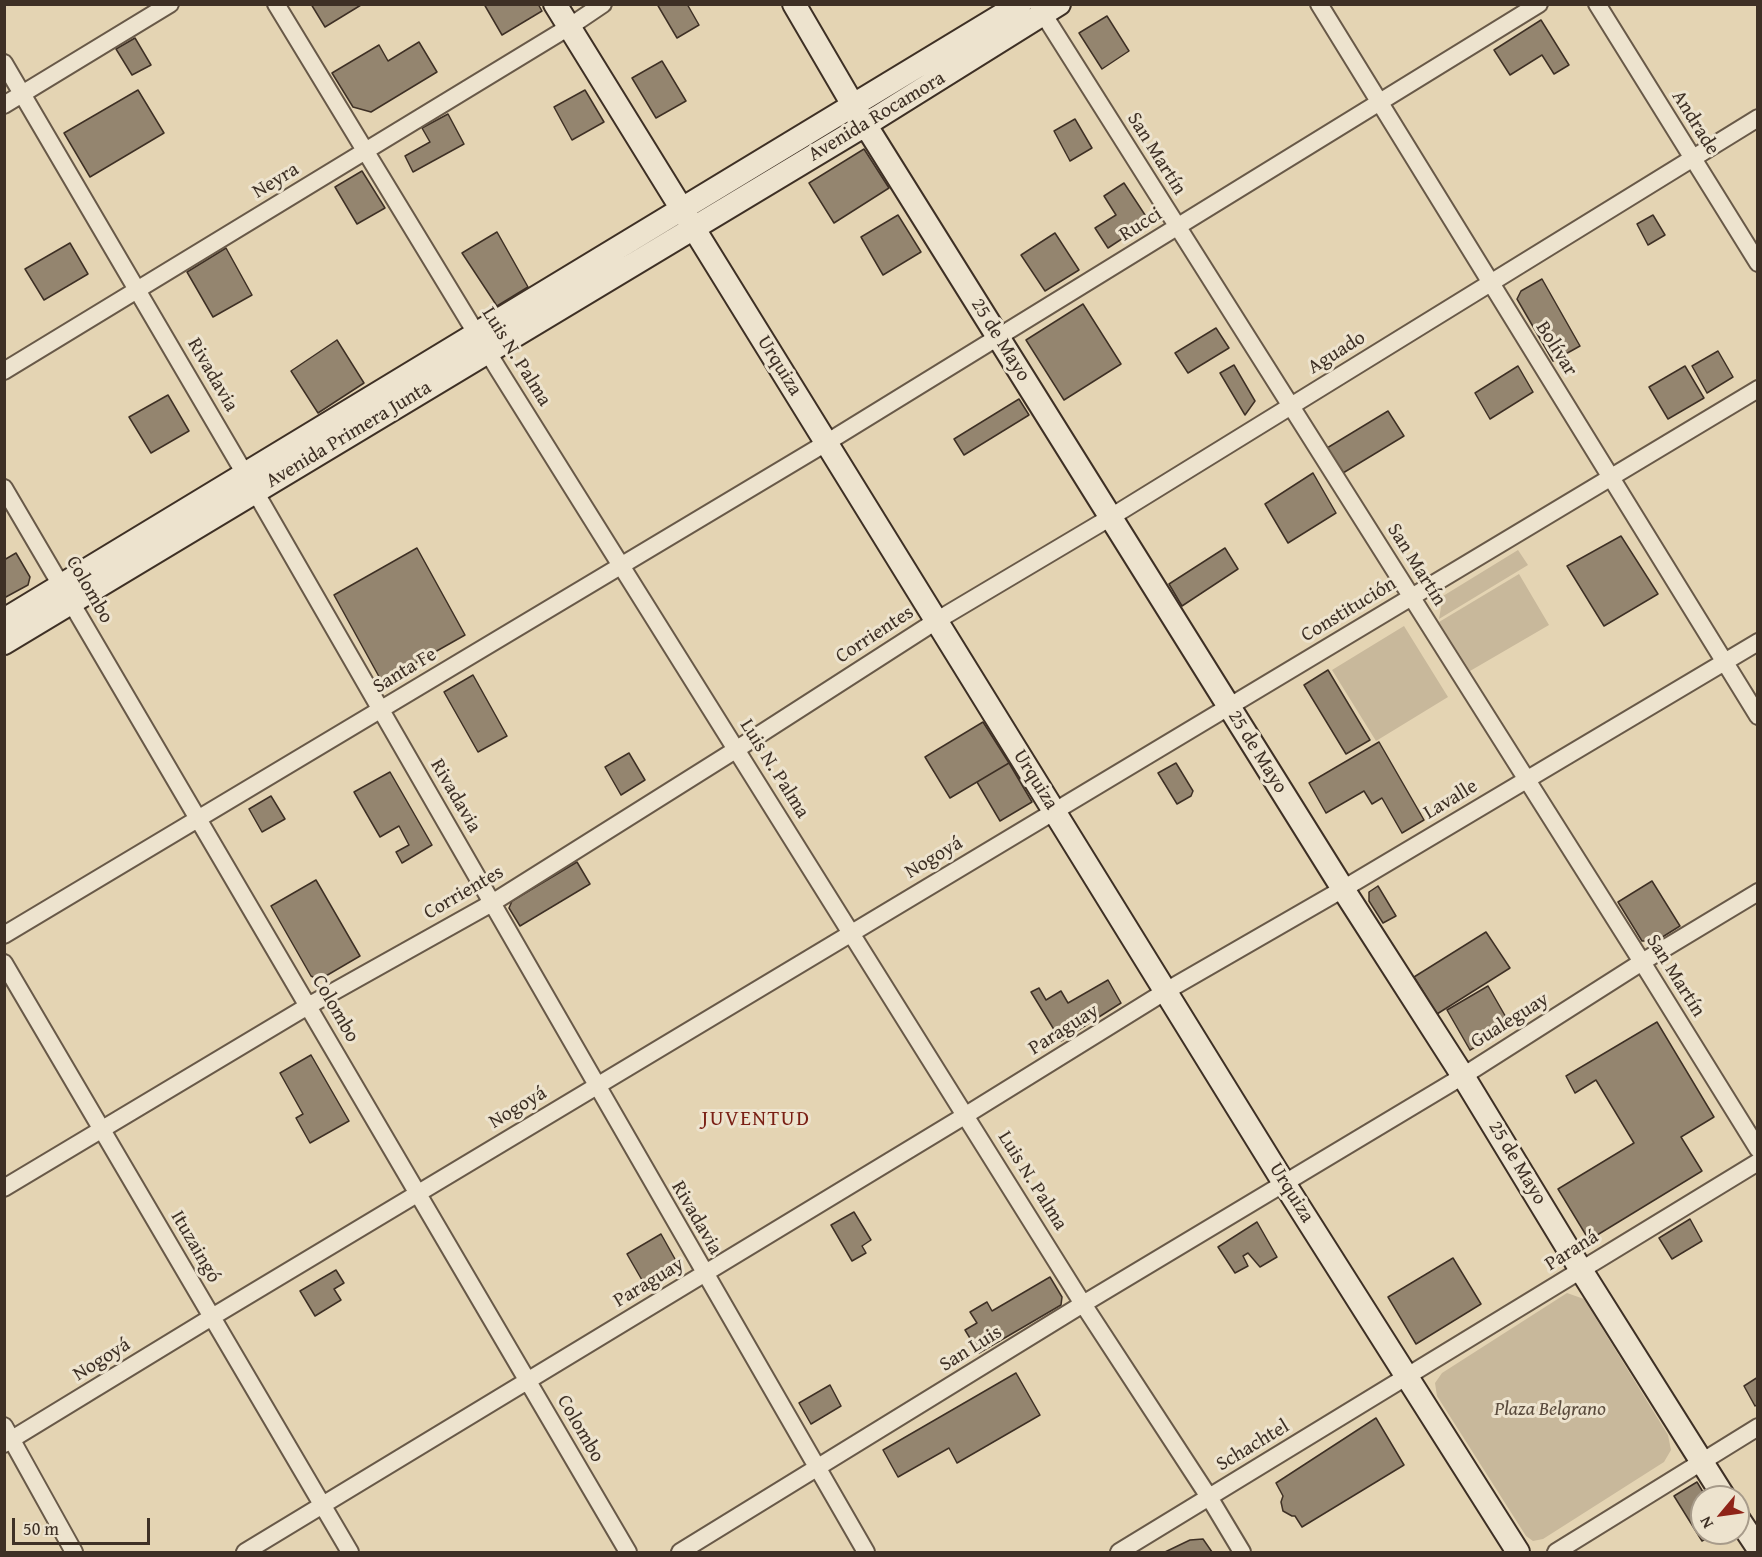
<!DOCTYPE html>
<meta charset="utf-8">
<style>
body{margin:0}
#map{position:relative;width:1762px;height:1557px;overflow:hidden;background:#e4d4b3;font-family:"Gentium Book Plus",serif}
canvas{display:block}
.frame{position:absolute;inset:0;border:6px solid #3e3025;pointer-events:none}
.north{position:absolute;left:1690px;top:1485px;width:60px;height:60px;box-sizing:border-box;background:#ede3ce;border:2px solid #a79b8a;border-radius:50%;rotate:241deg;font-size:16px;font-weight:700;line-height:24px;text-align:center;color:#3e3025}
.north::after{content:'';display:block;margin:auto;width:21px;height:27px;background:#8f2418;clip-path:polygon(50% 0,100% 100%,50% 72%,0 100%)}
.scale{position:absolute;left:12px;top:1518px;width:138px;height:27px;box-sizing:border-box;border:3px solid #3e3025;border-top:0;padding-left:8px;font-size:18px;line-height:21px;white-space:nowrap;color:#3e3025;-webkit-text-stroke:4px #ede3ce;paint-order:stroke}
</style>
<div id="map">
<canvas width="1762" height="1557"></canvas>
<div class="frame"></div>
<div class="north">N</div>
<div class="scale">50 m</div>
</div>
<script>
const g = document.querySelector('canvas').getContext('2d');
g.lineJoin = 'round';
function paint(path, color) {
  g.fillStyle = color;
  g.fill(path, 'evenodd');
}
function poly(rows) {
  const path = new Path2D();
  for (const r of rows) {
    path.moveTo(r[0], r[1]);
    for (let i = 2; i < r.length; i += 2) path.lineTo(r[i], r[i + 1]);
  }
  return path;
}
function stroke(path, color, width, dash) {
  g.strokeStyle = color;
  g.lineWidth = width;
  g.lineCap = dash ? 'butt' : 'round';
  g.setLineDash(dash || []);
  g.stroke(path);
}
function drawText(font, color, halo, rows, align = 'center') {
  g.font = font + ' "Gentium Book Plus",serif';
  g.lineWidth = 6;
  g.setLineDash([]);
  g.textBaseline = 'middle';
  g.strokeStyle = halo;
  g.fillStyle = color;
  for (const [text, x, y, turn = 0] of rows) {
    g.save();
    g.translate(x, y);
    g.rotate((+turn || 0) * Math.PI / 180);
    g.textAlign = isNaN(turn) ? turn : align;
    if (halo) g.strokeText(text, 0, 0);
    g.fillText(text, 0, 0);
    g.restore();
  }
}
paint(poly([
 [1518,550,1528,565,1439,619,1443,596],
 [1519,574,1549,625,1470,671,1439,622],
 [1404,626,1448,697,1376,741,1332,670],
 [1567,1293,1584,1299,1668,1435,1671,1450,1664,1462,1543,1539,1533,1541,1526,1536,1437,1396,1435,1383,1442,1373]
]), '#c8b89b');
const building = poly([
 [311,4,361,4,361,5,325,27,311,4],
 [484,4,538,4,542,11,502,35,484,4],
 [657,4,687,4,699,25,677,38,657,4],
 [1107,16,1129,51,1102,69,1079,33,1107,16],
 [1541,20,1569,65,1554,74,1542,55,1510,75,1494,50,1541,20],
 [135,38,151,65,132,75,116,49,135,38],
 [419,42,437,72,371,112,353,107,332,73,379,45,388,61,419,42],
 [662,61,686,101,656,118,632,78,662,61],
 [138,90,164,133,90,177,64,133,138,90],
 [585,90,604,122,572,140,554,107,585,90],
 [448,114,464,144,413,172,405,156,430,142,422,128,448,114],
 [1075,119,1092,148,1070,161,1054,131,1075,119],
 [864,149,889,188,834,223,809,183,864,149],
 [362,171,385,208,357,224,335,187,362,171],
 [1124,183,1149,221,1108,248,1095,228,1116,215,1104,196,1124,183],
 [898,215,921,252,883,275,861,237,898,215],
 [1653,215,1665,235,1648,245,1637,224,1653,215],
 [497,232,528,287,497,306,462,253,497,232],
 [1055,233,1079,270,1045,291,1021,255,1055,233],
 [70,243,88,274,44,300,25,269,70,243],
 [226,248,252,295,213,317,187,272,226,248],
 [1542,279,1580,346,1553,361,1517,299,1521,291,1542,279],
 [1083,304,1121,364,1064,400,1026,340,1083,304],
 [1216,328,1229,348,1188,373,1175,353,1216,328],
 [337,340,364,383,318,413,291,371,337,340],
 [1718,351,1733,377,1707,393,1692,366,1718,351],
 [1234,365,1255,401,1245,415,1220,373,1234,365],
 [1518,366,1533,392,1490,419,1475,393,1518,366],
 [1685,366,1704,398,1668,419,1649,387,1685,366],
 [168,395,189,431,151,453,129,417,168,395],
 [1019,399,1029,415,964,455,954,439,1019,399],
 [1388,411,1404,436,1343,473,1327,448,1388,411],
 [1313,473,1336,513,1288,543,1265,504,1313,473],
 [1621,536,1658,594,1604,626,1567,566,1621,536],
 [417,548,465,635,382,682,334,595,417,548],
 [1225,548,1238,569,1182,606,1169,584,1225,548],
 [16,553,30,577,28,585,4,598,4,560,16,553],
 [1328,670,1370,740,1346,754,1304,685,1328,670],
 [473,675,507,736,478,752,444,692,473,675],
 [983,722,1009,763,950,798,925,757,983,722],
 [1379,742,1424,820,1402,833,1382,798,1372,804,1364,791,1326,813,1309,783,1379,742],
 [629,753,645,780,621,795,605,767,629,753],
 [1009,763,1032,802,1000,821,977,782,1009,763],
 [1176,763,1193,791,1191,796,1177,804,1158,773,1176,763],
 [390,772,432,845,402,863,396,852,409,845,399,826,380,837,354,792,390,772],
 [271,796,285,819,262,832,249,809,271,796],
 [577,862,590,884,520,926,509,908,512,901,577,862],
 [316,880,360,956,319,980,311,976,271,906,316,880],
 [1652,881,1680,926,1656,941,1642,941,1618,902,1652,881],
 [1378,886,1396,916,1383,923,1369,901,1369,892,1378,886],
 [1486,932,1510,968,1437,1014,1414,977,1486,932],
 [1108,980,1121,1003,1061,1041,1031,992,1039,988,1046,1000,1061,991,1068,1003,1108,980],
 [1488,986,1511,1026,1470,1050,1447,1010,1488,986],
 [1657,1022,1714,1117,1681,1137,1702,1171,1589,1240,1558,1189,1634,1143,1596,1080,1575,1093,1566,1076,1657,1022],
 [311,1055,349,1121,310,1143,296,1118,303,1114,280,1073,311,1055],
 [854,1212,871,1240,862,1246,866,1253,852,1261,831,1225,854,1212],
 [1690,1219,1702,1241,1672,1259,1659,1238,1690,1219],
 [1257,1222,1277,1257,1260,1267,1248,1253,1243,1256,1248,1266,1235,1273,1218,1247,1257,1222],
 [661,1234,680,1268,646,1287,627,1254,661,1234],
 [1453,1258,1481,1304,1416,1344,1388,1297,1453,1258],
 [336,1270,344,1283,334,1289,341,1300,315,1316,300,1291,336,1270],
 [1050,1277,1062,1297,1061,1305,979,1353,965,1330,977,1323,970,1312,987,1302,992,1311,1050,1277],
 [1016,1373,1040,1415,957,1463,949,1448,898,1477,883,1450,1016,1373],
 [1758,1377,1758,1404,1755,1406,1744,1386,1758,1377],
 [830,1385,841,1406,811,1424,799,1403,830,1385],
 [1376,1418,1404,1465,1302,1527,1295,1516,1292,1516,1283,1511,1281,1502,1283,1496,1276,1483,1376,1418],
 [1697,1482,1706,1497,1702,1497,1702,1533,1715,1533,1702,1541,1674,1496,1697,1482],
 [1203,1539,1212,1552,1165,1552,1190,1540,1203,1539]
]);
paint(building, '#94856f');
stroke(building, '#3e3025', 1.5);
const street = poly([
 [276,4,498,369,1083,1304,1209,1497,1242,1552],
 [1037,4,1642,962,1758,1149],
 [1319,4,1758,716],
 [1597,4,1758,263],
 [4,63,245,474,866,1552],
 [4,105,170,4],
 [4,371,569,27,603,4],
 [4,488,628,1552],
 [4,935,826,443,1539,4],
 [4,963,350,1552],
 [4,1188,308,1006,492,903,737,749,936,621,1111,517,1758,118],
 [4,1426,74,1552],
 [4,1444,212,1317,1758,389],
 [245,1552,966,1115,1166,991,1343,889,1758,642],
 [680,1552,1083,1304,1463,1076,1642,962,1758,892],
 [1119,1552,1758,1162],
 [1556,1552,1758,1427]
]);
const secondary = poly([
 [555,4,1284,1183,1518,1552],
 [794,4,853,105,1343,889,1463,1076,1581,1270,1724,1497],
 [4,620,1020,4],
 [4,643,865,125,1059,4],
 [1738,1518,1758,1548]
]);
stroke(street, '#685948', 20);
stroke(secondary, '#3e3025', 26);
stroke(street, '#ede3ce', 16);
stroke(secondary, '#ede3ce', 22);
drawText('20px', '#3e3025', '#ede3ce', [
 ["Avenida Rocamora",877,117,-31],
 ["Andrade",1695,123,58],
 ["San Martín",1156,154,58],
 ["Neyra",276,181,-31],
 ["Rucci",1141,225,-32],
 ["25 de Mayo",1000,340,58],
 ["Bolívar",1556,349,58],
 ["Aguado",1337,353,-32],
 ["Luis N. Palma",516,357,58],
 ["Urquiza",779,366,58],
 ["Rivadavia",212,375,60],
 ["Avenida Primera Junta",349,435,-31],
 ["San Martín",1416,565,58],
 ["Colombo",89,590,60],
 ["Constitución",1349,610,-31],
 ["Corrientes",875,635,-33],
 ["Santa Fe",405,671,-31],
 ["25 de Mayo",1257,752,58],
 ["Luis N. Palma",774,769,58],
 ["Urquiza",1035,780,58],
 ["Rivadavia",455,796,60],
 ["Lavalle",1451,800,-31],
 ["Nogoyá",934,858,-31],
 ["Corrientes",464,893,-30],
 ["San Martín",1675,976,58],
 ["Colombo",335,1009,60],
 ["Gualeguay",1510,1021,-32],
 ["Paraguay",1064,1030,-32],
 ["Nogoyá",518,1108,-31],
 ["25 de Mayo",1517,1163,59],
 ["Luis N. Palma",1032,1181,58],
 ["Urquiza",1291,1193,58],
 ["Rivadavia",696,1218,60],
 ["Ituzaingó",195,1247,60],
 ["Paraná",1572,1251,-32],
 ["Paraguay",649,1283,-31],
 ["San Luis",971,1349,-32],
 ["Nogoyá",102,1360,-32],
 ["Colombo",580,1429,60],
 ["Schachtel",1253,1446,-31]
]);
drawText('italic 20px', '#5a4b3d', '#ede3ce', [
 ["Plaza Belgrano",1550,1410]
]);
g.letterSpacing = '1.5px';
drawText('21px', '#7a1f14', '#ede3ce', [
 ["JUVENTUD",756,1120]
]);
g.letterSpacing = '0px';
</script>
